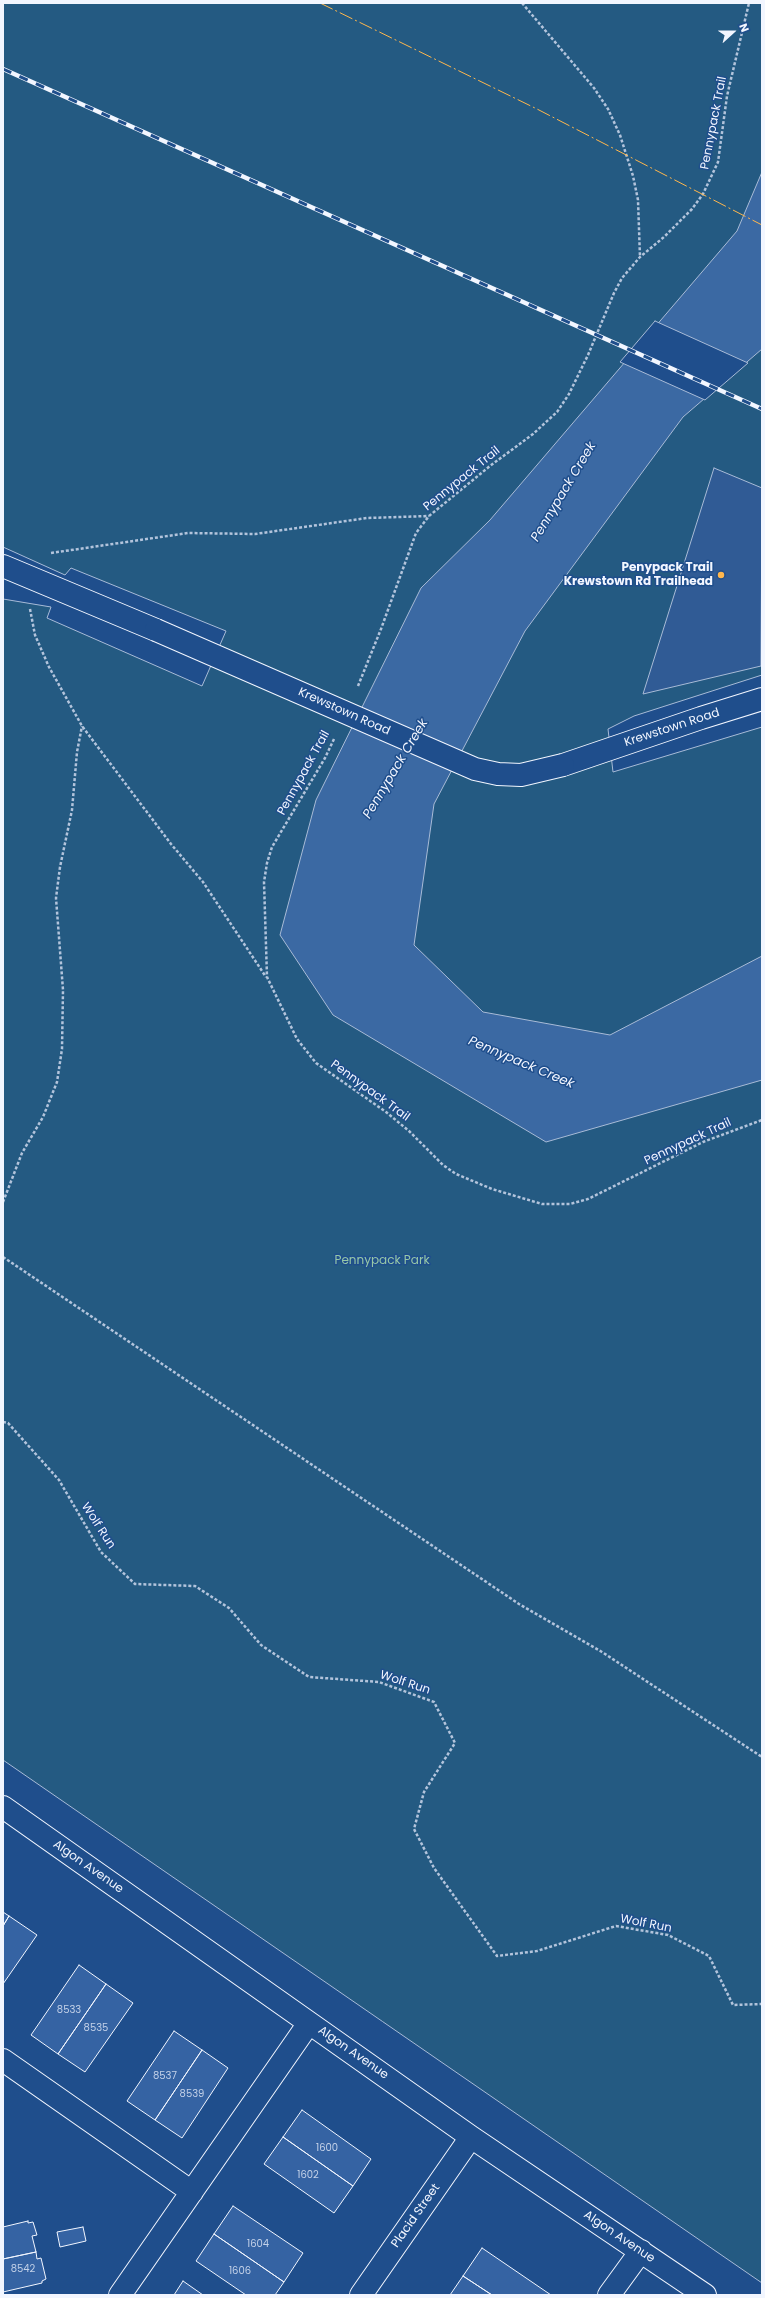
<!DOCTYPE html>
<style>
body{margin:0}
#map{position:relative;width:765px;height:2298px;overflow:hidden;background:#1f4e8c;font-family:Poppins,sans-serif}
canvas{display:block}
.frame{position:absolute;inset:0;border:4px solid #f2f6ff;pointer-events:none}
.north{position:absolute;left:713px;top:12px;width:40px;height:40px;-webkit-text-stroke:3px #1f4e8c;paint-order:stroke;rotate:69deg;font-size:11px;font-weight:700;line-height:16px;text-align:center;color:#f2f6ff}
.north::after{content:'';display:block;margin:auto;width:14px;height:18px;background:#f2f6ff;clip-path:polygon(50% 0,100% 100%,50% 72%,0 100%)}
</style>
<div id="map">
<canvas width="765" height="2298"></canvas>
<div class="frame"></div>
<div class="north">N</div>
</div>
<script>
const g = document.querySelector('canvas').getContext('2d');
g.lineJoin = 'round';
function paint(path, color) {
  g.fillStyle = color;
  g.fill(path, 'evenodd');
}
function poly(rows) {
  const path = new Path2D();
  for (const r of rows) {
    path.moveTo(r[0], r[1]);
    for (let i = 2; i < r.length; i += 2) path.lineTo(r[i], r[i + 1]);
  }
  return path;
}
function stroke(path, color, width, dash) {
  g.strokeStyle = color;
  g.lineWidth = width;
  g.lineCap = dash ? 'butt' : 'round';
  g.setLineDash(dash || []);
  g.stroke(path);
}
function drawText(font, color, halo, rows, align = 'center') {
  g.font = font + ' Poppins,sans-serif';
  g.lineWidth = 3;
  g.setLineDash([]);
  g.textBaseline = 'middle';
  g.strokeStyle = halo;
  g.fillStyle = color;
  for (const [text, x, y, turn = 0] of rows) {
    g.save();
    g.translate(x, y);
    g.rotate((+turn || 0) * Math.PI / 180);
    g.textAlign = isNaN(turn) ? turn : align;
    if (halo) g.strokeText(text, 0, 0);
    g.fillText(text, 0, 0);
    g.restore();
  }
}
const green = poly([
 [3,3,762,3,762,675,634,716,608,729,613,772,762,727,762,2283,3,1760,3,599,51,607,47,618,202,686,226,631,71,568,65,575,3,547,3,3]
]);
paint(green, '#245a82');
stroke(green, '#a8bbd7', 1);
const parking = poly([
 [714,468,762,488,761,666,643,694,714,468]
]);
paint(parking, '#305b95');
stroke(parking, '#a8bbd7', 1);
const water = poly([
 [762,172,762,349,683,417,525,631,434,804,414,945,483,1012,610,1035,762,956,762,1080,546,1142,333,1015,280,935,316,800,421,588,490,520,737,231,762,172]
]);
paint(water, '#3b69a3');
stroke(water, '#a8bbd7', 1);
const pier = poly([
 [655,321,748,363,705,400,620,362,655,321]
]);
paint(pier, '#1f4e8c');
stroke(pier, '#a8bbd7', 1);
const building = poly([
 [3,1912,9,1916,3,1926,3,1912],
 [9,1916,37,1935,3,1984,3,1926,9,1916],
 [79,1965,106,1984,58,2054,31,2035,79,1965],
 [106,1984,133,2003,85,2072,58,2054,106,1984],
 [174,2031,202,2050,155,2120,127,2101,174,2031],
 [202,2050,228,2068,182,2138,155,2120,202,2050],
 [302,2110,371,2159,353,2186,283,2137,302,2110],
 [283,2137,353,2186,334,2213,264,2164,283,2137],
 [233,2206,303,2253,284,2282,214,2234,233,2206],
 [28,2221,28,2223,33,2222,37,2235,32,2236,36,2252,3,2259,3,2227,28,2221],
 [83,2227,86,2241,60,2247,57,2232,83,2227],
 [214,2234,284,2282,275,2295,246,2295,196,2261,214,2234],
 [482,2248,551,2295,492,2295,463,2276,482,2248],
 [36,2252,37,2259,41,2258,46,2279,42,2281,42,2283,3,2292,3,2259,36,2252],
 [463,2276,492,2295,450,2295,463,2276],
 [183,2281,203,2295,174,2295,183,2281]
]);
paint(building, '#3563a3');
stroke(building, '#f2f6ff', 1);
const minor = poly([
 [3,566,156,630],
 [563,765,701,718,762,699],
 [3,1807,471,2137,705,2295],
 [3,2060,192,2192],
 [120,2295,309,2023],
 [361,2295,471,2137],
 [609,2295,641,2251]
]);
stroke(minor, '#f2f6ff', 24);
stroke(poly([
 [522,3,594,88,608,109,620,135,633,176,638,200,640,257],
 [51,553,188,533,255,534,367,518,429,516],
 [30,609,35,635,49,667,82,726,171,844,203,882,266,977],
 [358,686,381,629,416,533,429,516,490,466,533,434,557,412,569,394,588,355,614,293,622,278,640,257,664,237,692,209,703,194,718,162,727,96,749,3],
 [334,739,325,758,272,847,267,863,264,882,267,977,297,1039,316,1063,386,1112,409,1131,443,1165,456,1174,492,1189,542,1204,570,1204,588,1199,703,1142,762,1120],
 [3,1202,22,1153,43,1117,57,1082,62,1049,63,990,56,898,60,867,72,810,77,752,82,726],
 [3,1257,519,1604,602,1652,762,1757],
 [3,1422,8,1423,59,1480,101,1552,135,1584,195,1586,229,1608,261,1645,309,1677,379,1682,434,1702,455,1743,424,1792,414,1829,434,1868,497,1956,537,1951,616,1926,668,1935,709,1956,733,2005,762,2004]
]), '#b3c4dc', 2.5, [3, 2]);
stroke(minor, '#1f4e8c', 22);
const rail = poly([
 [3,69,762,409]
]);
stroke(rail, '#f2f6ff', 4.5);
stroke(rail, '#1f4e8c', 3, [9]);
const minorBridge = poly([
 [156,630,475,769,498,774,521,775,563,765]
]);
stroke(minorBridge, '#f2f6ff', 24, []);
stroke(minorBridge, '#1f4e8c', 22);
stroke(poly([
 [320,3,537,109,762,225]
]), '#ffb74d', 1, [14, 3, 2, 3]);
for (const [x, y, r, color] of [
 [721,575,4,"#ffb74d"]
]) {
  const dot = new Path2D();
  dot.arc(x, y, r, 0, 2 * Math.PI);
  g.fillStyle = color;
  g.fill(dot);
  stroke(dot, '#1f4e8c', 1.5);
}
drawText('10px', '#c3d1e8', null, [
 ["8533",69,2010],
 ["8535",96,2028],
 ["8537",165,2076],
 ["8539",192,2094],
 ["1600",327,2148],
 ["1602",308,2175],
 ["1604",258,2244],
 ["8542",23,2269],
 ["1606",240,2271]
]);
drawText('12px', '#f2f6ff', '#1f4e8c', [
 ["Pennypack Trail",714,123,-79],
 ["Pennypack Trail",462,479,-39],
 ["Krewstown Road",344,712,24],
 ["Krewstown Road",672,728,-18],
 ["Pennypack Trail",304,773,-61],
 ["Pennypack Trail",370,1091,36],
 ["Pennypack Trail",688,1142,-25],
 ["Wolf Run",98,1526,57],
 ["Wolf Run",405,1683,18],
 ["Algon Avenue",88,1867,35],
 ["Wolf Run",646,1924,11],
 ["Algon Avenue",353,2053,35],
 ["Placid Street",416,2216,-55],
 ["Algon Avenue",619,2237,34]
]);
drawText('bold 12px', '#f2f6ff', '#1f4e8c', [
 ["Penypack Trail",713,568],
 ["Krewstown Rd Trailhead",713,582]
], 'right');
drawText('12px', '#97c8a6', '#1f4e8c', [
 ["Pennypack Park",382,1261]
]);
drawText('italic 13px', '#f2f6ff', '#1f4e8c', [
 ["Pennypack Creek",564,492,-59],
 ["Pennypack Creek",396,769,-59],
 ["Pennypack Creek",521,1063,23]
]);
</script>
